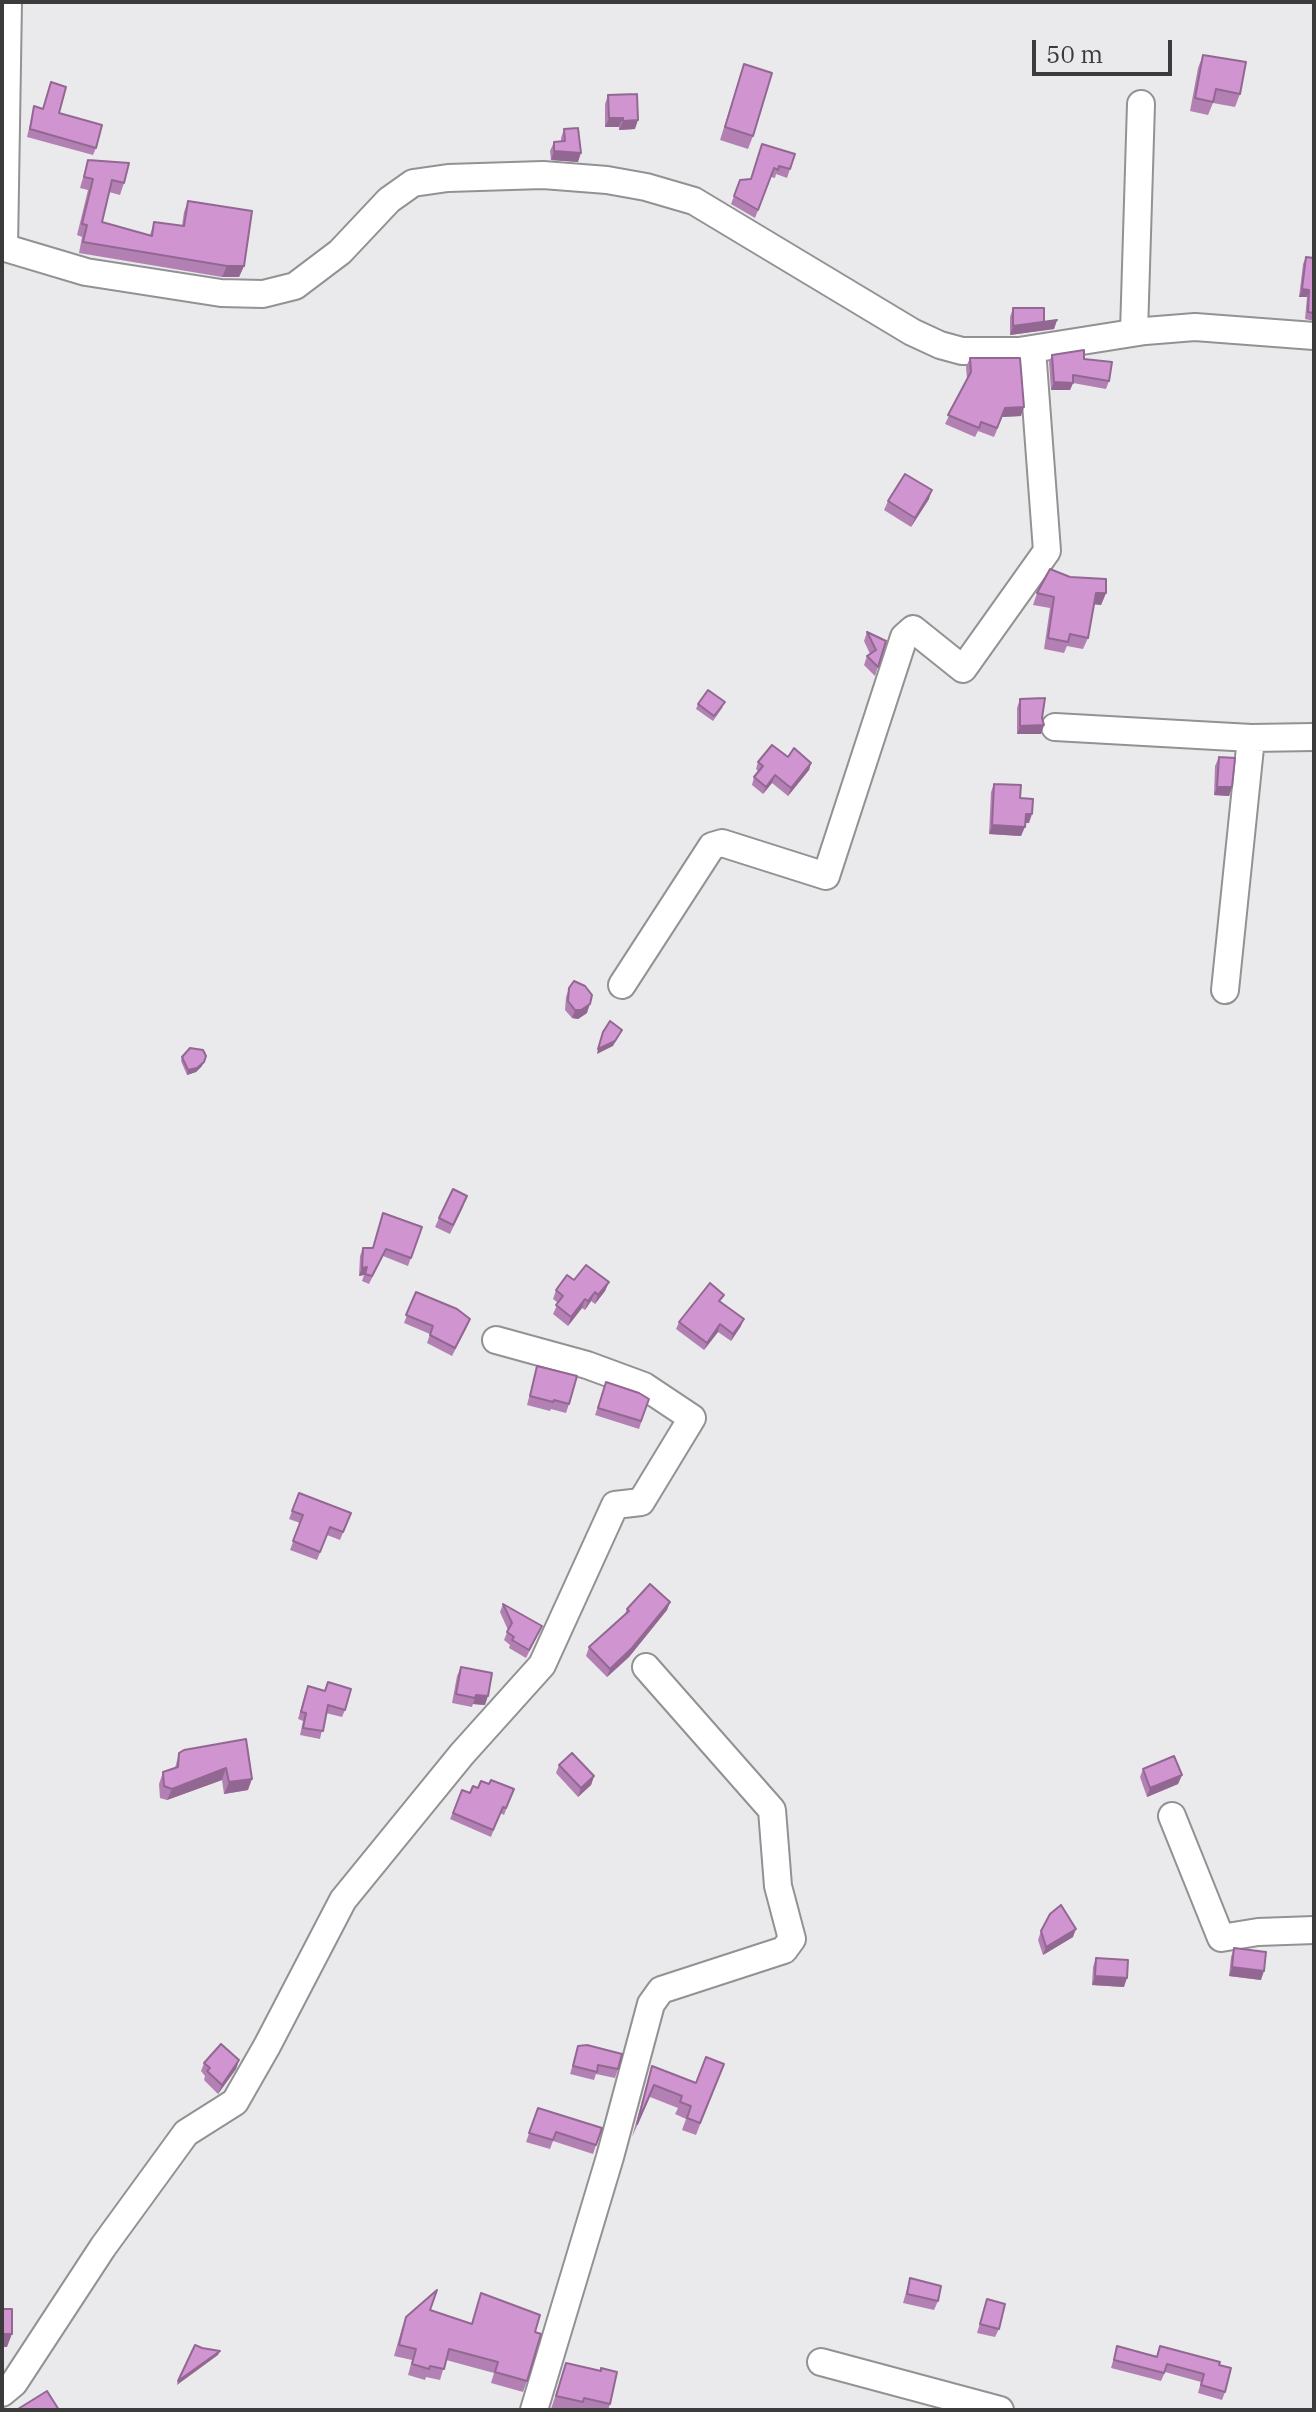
<!DOCTYPE html>
<style>
body{margin:0}
#map{position:relative;width:1316px;height:2412px;overflow:hidden;background:#eae9ec;font-family:"IBM Plex Serif",serif}
canvas{display:block}
.frame{position:absolute;inset:0;border:4px solid #3c3b3c;pointer-events:none}
.scale{position:absolute;left:1032px;top:40px;width:140px;height:36px;box-sizing:border-box;border:4px solid #3c3b3c;border-top:0;padding-left:10px;font-size:24px;line-height:28px;white-space:nowrap;color:#3c3b3c;-webkit-text-stroke:6px #eae9ec;paint-order:stroke}
</style>
<div id="map">
<canvas width="1316" height="2412"></canvas>
<div class="frame"></div>
<div class="scale">50 m</div>
</div>
<script>
const g = document.querySelector('canvas').getContext('2d');
g.lineJoin = 'round';
function poly(rows) {
  const path = new Path2D();
  for (const r of rows) {
    path.moveTo(r[0], r[1]);
    for (let i = 2; i < r.length; i += 2) path.lineTo(r[i], r[i + 1]);
  }
  return path;
}
function stroke(path, color, width, dash) {
  g.strokeStyle = color;
  g.lineWidth = width;
  g.lineCap = dash ? 'butt' : 'round';
  g.setLineDash(dash || []);
  g.stroke(path);
}
function paint(path, color) {
  g.fillStyle = color;
  g.fill(path, 'evenodd');
}
const minor = poly([
 [2,247,86,272,221,293,263,294,295,286,340,252,389,200,413,183,448,178,543,175,607,180,646,187,694,201,912,332,940,345,962,351,1019,351,1145,331,1195,327,1314,336],
 [4,248,8,2],
 [1134,332,1141,104],
 [1055,727,1251,738,1314,737],
 [622,985,712,846,722,843,826,876,904,637,913,629,963,669,1047,551,1032,349],
 [1225,990,1251,738],
 [1172,1816,1221,1938,1258,1932,1314,1930],
 [821,2362,1000,2410],
 [2,2393,14,2383,103,2247,186,2133,235,2102,267,2046,343,1900,462,1754,542,1665,615,1505,641,1502,692,1418,644,1386,587,1365,496,1340],
 [534,2410,610,2157,651,2004,661,1990,784,1950,792,1939,778,1886,772,1810,646,1667]
]);
stroke(minor, '#929193', 30);
stroke(minor, '#fff', 26);
paint(poly([
 [1203,55,1240,94,1235,107,1213,103,1208,115,1190,111,1198,68],
 [744,64,753,136,748,149,720,140],
 [51,82,59,113,96,148,93,155,27,137,34,106,43,109],
 [608,95,635,129,619,130,619,127,605,127,605,104],
 [564,129,578,162,551,160,550,151,554,142,561,142,561,138],
 [795,154,787,178,776,174,775,178,771,177,755,218,731,204,740,180,750,179],
 [88,160,124,183,120,195,109,192,102,222,150,235,154,222,182,226,184,212,188,201,244,266,239,277,222,277,79,253,82,237,77,235,88,190,80,188],
 [1306,257,1314,258,1314,321,1305,319,1307,297,1299,297,1303,264],
 [1013,308,1044,322,1057,320,1054,329,1010,335,1010,317],
 [1052,355,1084,359,1109,381,1106,389,1073,383,1070,390,1051,390,1049,362],
 [970,358,1021,416,1002,417,994,437,978,431,975,437,945,424,967,379,966,367],
 [929,499,911,527,884,510,888,501],
 [1037,593,1106,593,1101,605,1094,604,1088,638,1083,649,1067,646,1064,653,1044,649,1050,608,1033,605],
 [867,632,886,641,875,676,864,665,867,656,870,654,864,641],
 [1020,699,1042,718,1044,725,1041,734,1017,734,1017,708],
 [698,704,723,707,713,721,696,709],
 [788,757,811,763,809,770,788,796,772,783,763,794,752,785,754,777,759,772,756,769,758,762],
 [1219,757,1232,787,1229,796,1214,795,1215,766],
 [994,784,1020,798,1029,823,1025,823,1021,836,989,834,991,792],
 [569,988,587,1013,578,1019,572,1018,565,1010,566,997],
 [182,1057,202,1066,196,1072,187,1075,181,1061],
 [464,1205,450,1234,435,1227,439,1218],
 [422,1227,408,1266,383,1256,369,1284,362,1281,364,1275,359,1276,360,1256,363,1248,372,1248],
 [574,1280,609,1282,605,1291,595,1304,591,1301,585,1310,582,1308,568,1326,553,1314,558,1303,553,1299,556,1290],
 [416,1292,467,1327,452,1356,427,1343,430,1334,404,1323],
 [722,1303,741,1326,731,1341,718,1332,704,1350,676,1329,679,1322],
 [537,1366,569,1404,566,1413,551,1409,550,1411,527,1405],
 [606,1382,649,1399,639,1429,595,1415],
 [299,1493,351,1513,340,1540,327,1535,317,1560,290,1550,300,1523,289,1519],
 [670,1602,667,1610,629,1657,607,1677,586,1656,589,1647,625,1614,627,1609],
 [503,1604,542,1626,526,1658,509,1648,510,1645,504,1640,508,1630,500,1612],
 [461,1667,485,1705,473,1704,472,1707,452,1703,457,1676],
 [305,1694,345,1710,342,1717,326,1713,320,1739,300,1735,303,1721,298,1719],
 [246,1739,248,1790,224,1794,222,1780,167,1800,160,1798,159,1784,163,1772,175,1768,179,1753],
 [559,1765,594,1776,591,1785,578,1797,556,1773],
 [1143,1769,1182,1775,1178,1784,1147,1797,1140,1777],
 [489,1784,514,1789,504,1815,500,1813,491,1837,450,1819,462,1790,470,1793,478,1788],
 [1041,1931,1073,1937,1043,1955,1038,1940],
 [1234,1948,1261,1980,1229,1976,1231,1957],
 [1096,1958,1124,1987,1092,1985,1093,1967],
 [578,2046,618,2069,615,2078,596,2074,594,2080,570,2074],
 [239,2060,236,2069,218,2094,204,2080,205,2076,201,2071,204,2063],
 [724,2064,696,2135,682,2130,686,2119,675,2114,678,2108,650,2097,632,2137,652,2066,696,2083],
 [538,2108,596,2145,593,2154,553,2141,550,2149,526,2142],
 [910,2278,938,2301,934,2310,903,2303],
 [987,2299,999,2329,995,2337,977,2333],
 [430,2310,471,2324,535,2332,527,2381,523,2392,491,2383,494,2373,446,2360,440,2380,426,2377,425,2380,408,2375,412,2360,394,2356,402,2328,406,2317],
 [1117,2346,1157,2356,1160,2346,1219,2365,1225,2392,1222,2400,1198,2393,1201,2382,1165,2372,1161,2381,1111,2368],
 [566,2363,610,2404,608,2410,557,2410,551,2409]
]), '#b380b4');
paint(poly([
 [609,118,623,118,619,127,605,127],
 [638,120,635,129,619,130,623,121],
 [554,151,581,153,578,162,551,160],
 [227,266,244,266,239,277,222,277],
 [1302,289,1309,290,1307,297,1299,297],
 [1057,320,1054,329,1010,335,1013,326],
 [1054,382,1073,383,1070,390,1051,390],
 [1024,407,1021,416,1002,417,994,437,1005,408],
 [932,490,929,499,911,527,915,518],
 [1096,593,1106,593,1101,605,1092,604],
 [1044,725,1041,734,1017,734,1020,726],
 [811,763,809,770,788,796,791,788],
 [775,775,772,783,763,794,766,787],
 [1217,787,1232,787,1229,796,1214,795],
 [1026,814,1032,814,1029,823,1022,823],
 [992,825,1025,827,1021,836,989,834],
 [590,1004,587,1013,578,1019,572,1018,575,1010],
 [622,1030,613,1046,597,1054,598,1049],
 [204,1062,202,1066,196,1072,187,1075,188,1070],
 [367,1267,364,1275,359,1276,362,1268],
 [609,1282,605,1291,595,1304,598,1295],
 [595,1292,591,1301,585,1310,588,1301],
 [585,1299,582,1308,568,1326,571,1317],
 [744,1319,741,1326,731,1341,733,1334],
 [720,1324,718,1332,704,1350,707,1343],
 [670,1602,667,1610,629,1657,607,1677,610,1669],
 [476,1695,488,1696,485,1705,473,1704],
 [226,1768,222,1780,167,1800,172,1789],
 [1182,1775,1178,1784,1147,1797,1150,1788],
 [594,1776,591,1785,578,1797,581,1788],
 [252,1779,248,1790,224,1794,229,1782],
 [1076,1929,1073,1937,1043,1955,1046,1947],
 [1232,1967,1264,1971,1261,1980,1229,1976],
 [1095,1976,1127,1978,1124,1987,1092,1985],
 [239,2060,236,2069,218,2094,222,2085],
 [2,2334,12,2334,7,2347,2,2347],
 [220,2351,218,2355,177,2385,178,2381]
]), '#926892');
const building = poly([
 [1203,55,1246,62,1240,94,1216,89,1213,102,1195,98,1203,55],
 [744,64,772,73,753,136,725,127,744,64],
 [51,82,66,87,59,113,102,125,96,148,30,129,34,106,43,109,51,82],
 [637,94,638,120,623,121,623,118,609,118,608,95,637,94],
 [578,128,581,153,554,151,554,142,565,141,564,129,578,128],
 [762,144,795,154,790,169,779,166,778,170,774,168,758,210,734,196,740,180,751,179,762,144],
 [88,160,129,163,124,183,112,180,102,222,152,236,154,222,184,226,188,201,252,211,244,266,227,266,83,242,87,225,82,224,93,179,84,177,88,160],
 [1306,257,1314,258,1314,313,1308,312,1309,290,1302,289,1306,257],
 [1013,308,1044,308,1044,322,1057,320,1013,326,1013,308],
 [1084,350,1084,359,1112,362,1109,381,1073,375,1073,383,1054,382,1052,355,1084,350],
 [970,358,1020,358,1024,407,1005,408,997,428,981,422,979,428,948,415,971,372,970,358],
 [905,474,932,490,915,518,888,501,905,474],
 [1050,569,1070,577,1106,579,1106,593,1096,593,1088,638,1070,634,1068,642,1048,638,1054,597,1037,593,1050,569],
 [867,632,886,641,878,667,867,656,876,650,867,632],
 [708,690,725,702,714,716,698,704,708,690],
 [1045,698,1042,718,1044,725,1020,726,1020,699,1045,698],
 [772,745,788,757,794,748,811,763,791,788,775,775,766,787,754,777,763,766,758,762,772,745],
 [1219,757,1235,758,1232,787,1217,787,1219,757],
 [994,784,1021,785,1020,798,1033,799,1032,814,1026,814,1025,827,992,825,994,784],
 [574,981,585,986,592,995,590,1004,581,1010,575,1010,568,1001,569,988,574,981],
 [610,1021,622,1030,615,1041,598,1049,603,1032,610,1021],
 [190,1048,203,1050,206,1056,204,1062,197,1068,188,1070,182,1057,190,1048],
 [453,1189,467,1196,453,1225,439,1218,453,1189],
 [383,1213,422,1227,411,1258,386,1249,372,1276,365,1274,367,1267,362,1268,363,1248,373,1248,383,1213],
 [586,1265,609,1282,598,1295,595,1292,588,1301,585,1299,571,1317,556,1305,563,1296,556,1290,567,1275,574,1280,586,1265],
 [710,1283,724,1295,719,1301,744,1319,733,1334,720,1324,707,1343,679,1322,710,1283],
 [416,1292,457,1309,470,1319,455,1348,430,1335,433,1326,406,1315,416,1292],
 [537,1366,577,1376,569,1404,554,1400,553,1402,530,1396,537,1366],
 [606,1382,639,1393,649,1399,641,1421,598,1408,606,1382],
 [299,1493,351,1513,343,1532,330,1527,320,1552,293,1541,303,1515,292,1511,299,1493],
 [650,1584,670,1602,632,1648,610,1669,589,1647,629,1611,627,1609,650,1584],
 [503,1604,542,1626,529,1650,512,1640,514,1637,507,1632,512,1623,503,1604],
 [461,1667,492,1673,488,1696,476,1695,475,1698,456,1694,461,1667],
 [328,1682,351,1689,345,1710,328,1705,323,1731,303,1728,306,1713,301,1712,308,1686,325,1691,328,1682],
 [246,1739,252,1779,229,1782,226,1768,172,1789,164,1786,163,1772,178,1767,179,1753,184,1750,246,1739],
 [572,1753,594,1776,581,1788,559,1765,572,1753],
 [1174,1756,1182,1775,1150,1788,1143,1769,1174,1756],
 [491,1780,514,1789,506,1808,503,1807,493,1830,453,1813,462,1790,470,1793,473,1786,478,1788,481,1781,489,1784,491,1780],
 [1061,1905,1076,1929,1046,1947,1041,1931,1050,1914,1061,1905],
 [1234,1948,1266,1952,1264,1971,1232,1967,1234,1948],
 [1096,1958,1128,1960,1127,1978,1095,1976,1096,1958],
 [221,2044,239,2060,222,2085,207,2071,210,2068,204,2063,221,2044],
 [587,2045,622,2054,618,2069,598,2065,597,2072,573,2066,578,2046,587,2045],
 [706,2057,724,2064,700,2123,687,2118,691,2106,680,2102,682,2096,654,2085,637,2124,652,2066,696,2083,706,2057],
 [538,2108,602,2128,596,2145,556,2132,553,2140,529,2133,538,2108],
 [910,2278,941,2286,938,2301,907,2294,910,2278],
 [437,2290,430,2310,472,2324,481,2293,540,2315,535,2332,541,2334,527,2381,495,2372,498,2362,449,2349,444,2369,430,2366,429,2369,412,2364,416,2349,399,2345,406,2317,437,2290],
 [987,2299,1005,2304,999,2329,980,2324,987,2299],
 [2,2309,12,2309,12,2334,2,2334,2,2309],
 [195,2345,202,2348,220,2351,178,2381,195,2345],
 [1117,2346,1157,2357,1160,2346,1220,2362,1219,2365,1231,2368,1225,2392,1201,2385,1204,2374,1167,2364,1164,2373,1114,2360,1117,2346],
 [566,2363,601,2371,601,2368,617,2372,610,2404,584,2398,583,2402,556,2396,566,2363],
 [47,2391,59,2410,19,2410,18,2409,47,2391]
]);
paint(building, '#d095d1');
stroke(building, '#926892', 2);
</script>
